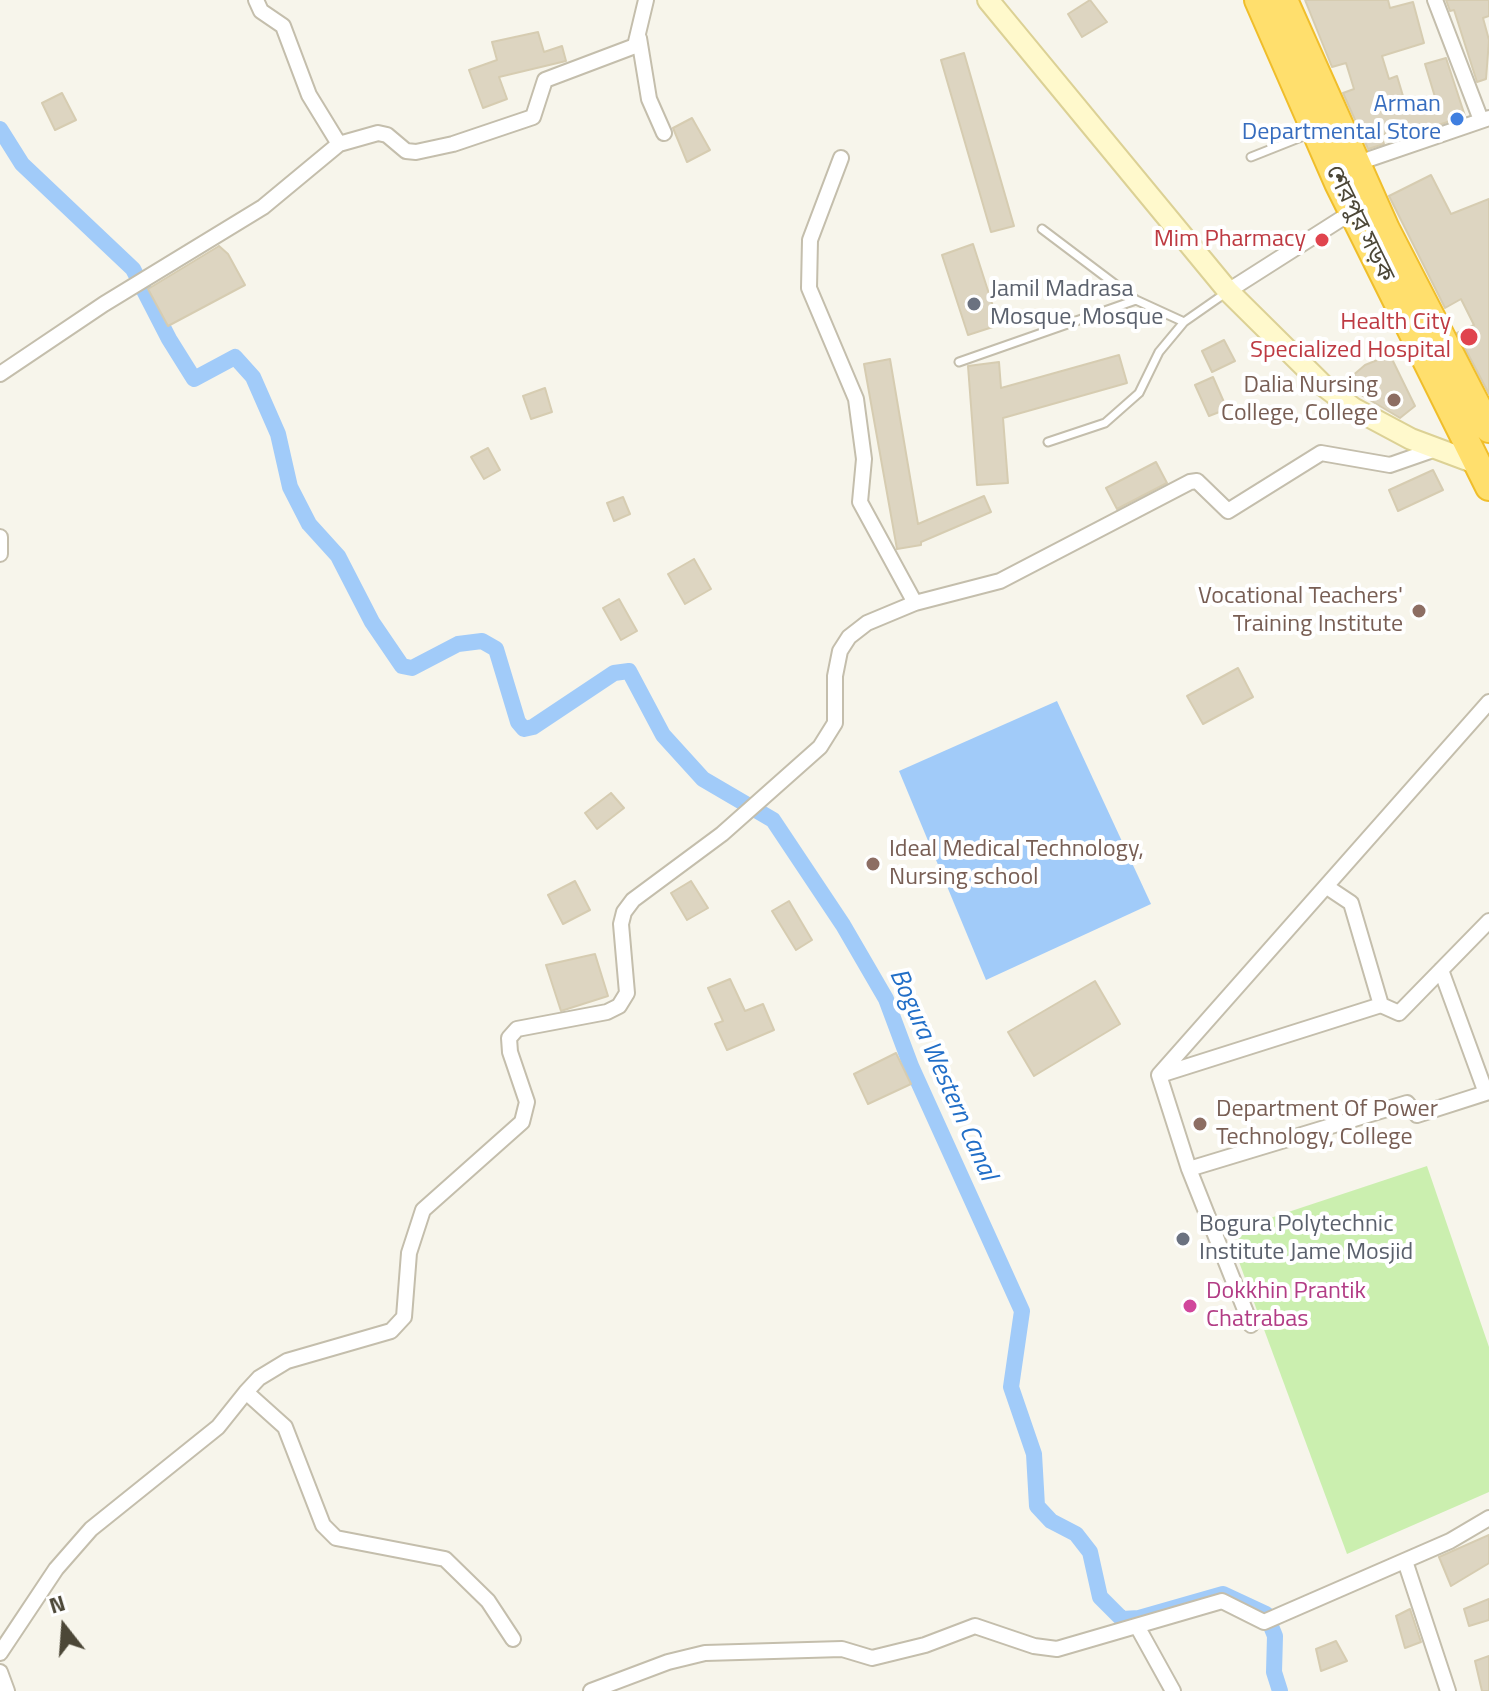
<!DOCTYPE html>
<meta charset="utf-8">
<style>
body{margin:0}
#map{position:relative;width:1489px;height:1691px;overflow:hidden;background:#f7f5eb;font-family:"Titillium Web",sans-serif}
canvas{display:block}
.north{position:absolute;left:24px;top:1587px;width:80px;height:80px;-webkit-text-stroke:6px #fff;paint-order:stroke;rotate:343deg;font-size:22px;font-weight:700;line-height:32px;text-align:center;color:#4c4737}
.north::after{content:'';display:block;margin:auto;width:28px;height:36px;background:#4c4737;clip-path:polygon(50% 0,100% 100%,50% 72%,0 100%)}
</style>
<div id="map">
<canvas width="1489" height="1691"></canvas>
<div class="north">N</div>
</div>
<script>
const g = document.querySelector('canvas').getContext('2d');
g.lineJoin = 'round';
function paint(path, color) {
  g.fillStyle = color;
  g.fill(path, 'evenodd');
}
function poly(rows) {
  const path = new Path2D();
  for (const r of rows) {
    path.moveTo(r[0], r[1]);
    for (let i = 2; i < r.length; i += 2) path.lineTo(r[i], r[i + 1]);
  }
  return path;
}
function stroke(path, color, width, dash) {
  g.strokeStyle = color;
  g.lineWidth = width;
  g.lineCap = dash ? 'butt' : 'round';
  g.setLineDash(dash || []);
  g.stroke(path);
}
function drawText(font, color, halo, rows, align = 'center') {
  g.font = font + ' "Titillium Web","Noto Sans Bengali",sans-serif';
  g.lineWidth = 8;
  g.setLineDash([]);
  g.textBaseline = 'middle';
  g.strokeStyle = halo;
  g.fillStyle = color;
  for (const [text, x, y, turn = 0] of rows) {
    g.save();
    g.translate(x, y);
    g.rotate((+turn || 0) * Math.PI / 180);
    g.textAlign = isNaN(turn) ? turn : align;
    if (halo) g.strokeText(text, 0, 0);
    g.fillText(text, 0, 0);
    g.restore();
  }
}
paint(poly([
 [1427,1166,1489,1347,1489,1492,1347,1554,1228,1232]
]), '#cbefaf');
paint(poly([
 [1057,701,1151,904,986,980,899,771]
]), '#a1cbf9');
stroke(poly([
 [0,129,22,164,133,269,169,339,194,379,235,357,253,377,278,434,290,487,309,524,338,556,372,622,402,666,412,668,458,644,482,641,496,649,518,722,524,729,533,727,614,673,629,671,663,735,703,779,773,820,843,925,886,999,911,1066,1022,1311,1011,1387,1034,1454,1037,1506,1051,1521,1076,1534,1090,1552,1100,1597,1122,1619,1139,1618,1223,1594,1266,1614,1275,1636,1274,1672,1280,1691]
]), '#a1cbf9', 16);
const building = poly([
 [1090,0,1107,22,1082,37,1068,14,1090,0],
 [1305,0,1388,0,1390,8,1413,2,1424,43,1382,56,1389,79,1397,76,1406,106,1435,97,1425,64,1446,58,1465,116,1406,136,1403,128,1381,135,1384,144,1368,149,1343,93,1354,89,1346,63,1332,67,1305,0],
 [1446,0,1489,0,1489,16,1483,18,1489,40,1486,79,1477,82,1454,10,1450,11,1446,0],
 [538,32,544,52,562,46,566,61,499,77,507,99,483,108,469,70,497,60,492,42,538,32],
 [964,53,1014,226,991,232,941,60,964,53],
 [62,93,76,120,55,130,42,103,62,93],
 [692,118,710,150,687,162,673,128,692,118],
 [1431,175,1451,214,1489,199,1489,394,1457,333,1474,325,1461,299,1445,308,1389,196,1431,175],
 [973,244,999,325,968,335,942,255,973,244],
 [219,246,228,254,245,285,168,326,148,289,219,246],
 [1224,340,1235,361,1212,372,1202,351,1224,340],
 [1119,355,1127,383,1003,418,1008,483,977,485,968,366,999,362,1001,388,1119,355],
 [1390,355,1415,406,1400,418,1343,384,1365,365,1390,355],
 [890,359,918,524,984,496,991,512,921,542,921,545,897,549,864,364,890,359],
 [1213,377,1227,409,1209,416,1195,385,1213,377],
 [545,388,552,412,531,419,523,396,545,388],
 [488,448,500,470,484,479,471,457,488,448],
 [1156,462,1167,483,1117,509,1106,488,1156,462],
 [1433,470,1443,490,1398,511,1389,490,1433,470],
 [623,497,630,514,614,521,607,503,623,497],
 [694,559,711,589,685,604,668,574,694,559],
 [619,599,637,631,621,640,603,608,619,599],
 [1238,668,1253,697,1203,724,1187,696,1238,668],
 [611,793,624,808,597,829,585,813,611,793],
 [575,881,590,910,563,924,548,895,575,881],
 [691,881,708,908,687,920,671,893,691,881],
 [789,901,812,940,796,950,772,911,789,901],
 [595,954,608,996,561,1011,546,965,595,954],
 [730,979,745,1011,763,1004,774,1030,727,1050,715,1024,723,1021,708,988,730,979],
 [1095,981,1120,1024,1034,1076,1008,1032,1095,981],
 [896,1053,911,1084,868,1104,854,1074,896,1053],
 [1489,1535,1489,1563,1451,1586,1439,1557,1489,1535],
 [1489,1599,1489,1620,1469,1626,1464,1609,1489,1599],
 [1410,1609,1421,1642,1405,1648,1396,1616,1410,1609],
 [1336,1641,1347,1661,1321,1671,1316,1649,1336,1641],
 [1489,1656,1489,1691,1482,1691,1475,1661,1489,1656]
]);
paint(building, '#ddd5c1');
stroke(building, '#d6ccb1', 2);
const lane = poly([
 [1251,157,1309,134],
 [1042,229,1136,300,1184,322],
 [959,362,1136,300],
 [1048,442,1105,423,1139,393,1159,352,1184,322,1227,292]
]);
const street = poly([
 [256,0,261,11,283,26,309,95,339,144],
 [1435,0,1481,120],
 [639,38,649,99,664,133],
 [841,158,810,240,809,288,856,399,864,459,860,502,915,603],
 [1355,164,1489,118],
 [1228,291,1352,212],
 [0,374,104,304,263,207,339,144,378,133,387,135,406,151,416,152,453,144,533,117,545,80,635,46,646,0],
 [0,537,0,554],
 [1441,970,1486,1093],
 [1381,1005,1399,1013,1489,921],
 [1160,1075,1381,1005,1351,903,1327,887],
 [1189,1169,1407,1103,1417,1115,1489,1092],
 [1251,1325,1189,1169,1159,1075,1489,702],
 [1405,1561,1448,1691],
 [1137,1626,1173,1691],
 [513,1639,488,1601,445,1559,336,1538,323,1525,285,1427,246,1392,259,1378,287,1361,391,1331,404,1317,409,1253,423,1210,522,1122,527,1102,510,1052,509,1038,517,1029,607,1012,619,1006,627,993,621,924,624,912,633,900,722,834,820,747,835,723,835,676,840,651,849,637,867,623,915,603,1000,581,1190,482,1197,481,1228,511,1321,453,1390,465,1436,449],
 [0,1653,56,1569,91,1529,218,1427,246,1392],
 [0,1672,7,1691],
 [591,1691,668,1662,705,1653,842,1649,872,1658,925,1645,975,1626,1034,1646,1057,1649,1222,1601,1264,1622,1450,1541,1489,1518]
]);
const secondary = poly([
 [988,0,1228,291,1324,386,1353,408,1411,439,1478,464]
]);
const highway = poly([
 [1258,0,1338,183,1489,487],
 [1284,0,1386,229,1489,429]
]);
stroke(lane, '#c4beac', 11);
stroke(street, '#c4beac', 18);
stroke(secondary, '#dcd195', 24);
stroke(highway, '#f0be2b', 30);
stroke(lane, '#fff', 7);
stroke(street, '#fff', 14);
stroke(secondary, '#fff9cc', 20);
stroke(highway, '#ffdf6d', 26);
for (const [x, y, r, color] of [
 [1457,119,8,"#3f7fe0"],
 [1322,240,8,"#e0444e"],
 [974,304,8,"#6b7280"],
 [1469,337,10,"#e0444e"],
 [1394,400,8,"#8d6e63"],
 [1419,611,8,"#8d6e63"],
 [873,864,8,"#8d6e63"],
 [1200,1124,8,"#8d6e63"],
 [1183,1239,8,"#6b7280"],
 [1190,1306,8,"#d1479c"]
]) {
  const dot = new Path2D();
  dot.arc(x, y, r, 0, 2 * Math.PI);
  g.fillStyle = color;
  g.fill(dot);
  stroke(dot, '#fff', 3);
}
drawText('24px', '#366cbe', '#fff', [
 ["Arman",1441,105],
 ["Departmental Store",1441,133]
], 'right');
drawText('24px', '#4c4737', '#fff', [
 ["শেরপুর সড়ক",1359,224,64]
]);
drawText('24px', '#be3a42', '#fff', [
 ["Mim Pharmacy",1306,240],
 ["Health City",1451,323],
 ["Specialized Hospital",1451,351]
], 'right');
drawText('24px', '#5b616d', '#fff', [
 ["Jamil Madrasa",990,290],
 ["Mosque, Mosque",990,318],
 ["Bogura Polytechnic",1199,1225],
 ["Institute Jame Mosjid",1199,1253]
], 'left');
drawText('24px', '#785e54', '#fff', [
 ["Dalia Nursing",1378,386],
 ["College, College",1378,414],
 ["Vocational Teachers'",1403,597],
 ["Training Institute",1403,625],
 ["Ideal Medical Technology,",889,850,"left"],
 ["Nursing school",889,878,"left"],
 ["Department Of Power",1216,1110,"left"],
 ["Technology, College",1216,1138,"left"]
], 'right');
drawText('24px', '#b23c85', '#fff', [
 ["Dokkhin Prantik",1206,1292],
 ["Chatrabas",1206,1320]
], 'left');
drawText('italic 26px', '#216ec7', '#fff', [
 ["Bogura Western Canal",942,1075,66]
]);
</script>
